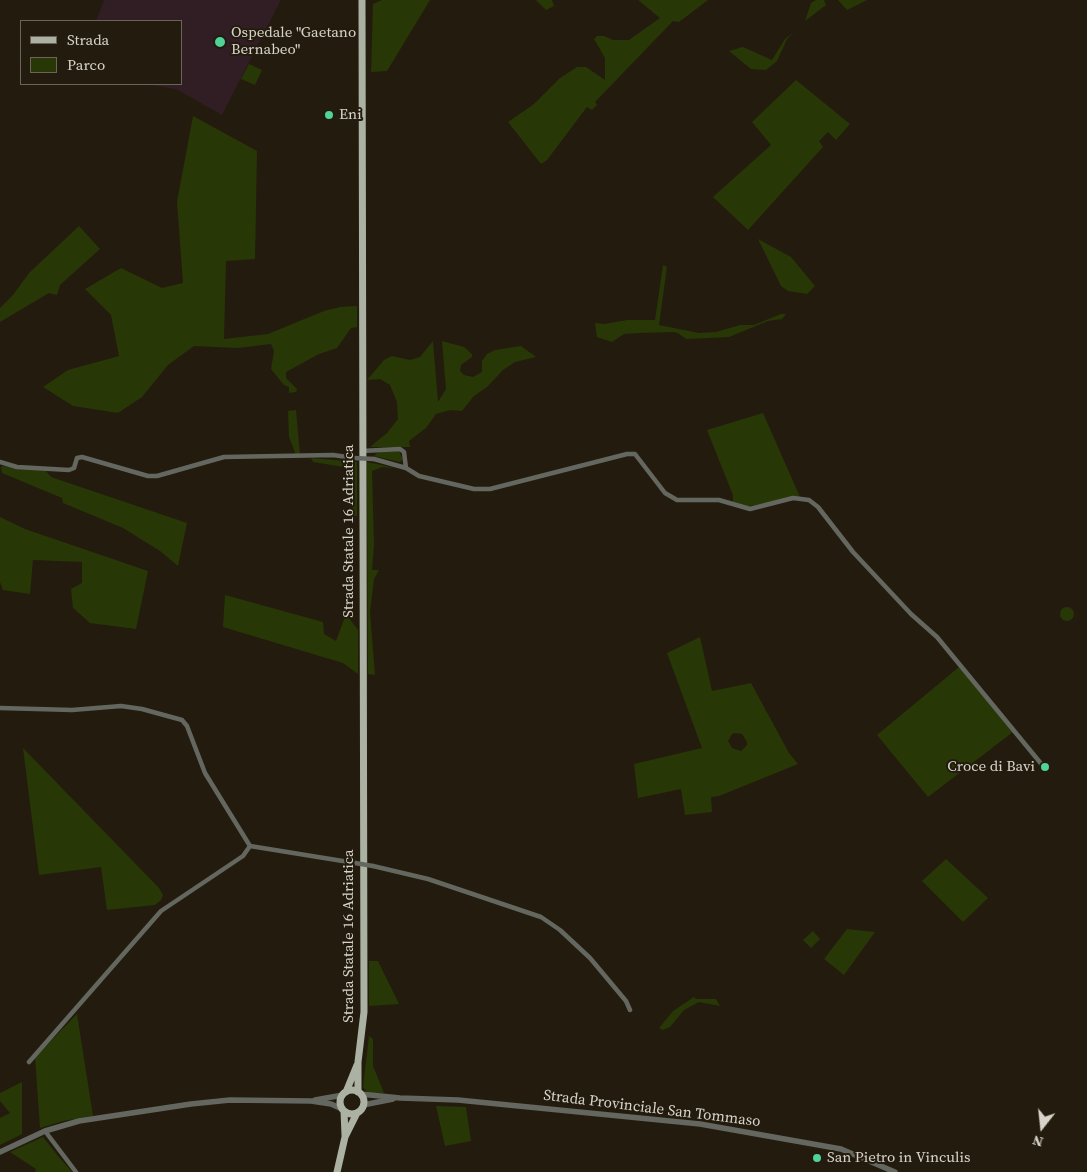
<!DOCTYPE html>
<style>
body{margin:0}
#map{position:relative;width:1087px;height:1172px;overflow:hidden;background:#231c0e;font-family:"Source Serif 4",serif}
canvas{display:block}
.legend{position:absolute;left:20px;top:20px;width:162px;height:65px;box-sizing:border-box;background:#231c0e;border:1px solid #6b6559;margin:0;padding:6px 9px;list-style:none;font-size:15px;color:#d7d3ca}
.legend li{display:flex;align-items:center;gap:10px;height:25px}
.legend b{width:25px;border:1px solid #6b6559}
.north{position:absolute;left:1017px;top:1102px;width:50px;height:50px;-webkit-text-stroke:4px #231c0e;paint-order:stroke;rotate:196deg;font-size:14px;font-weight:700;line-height:20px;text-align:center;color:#d7d3ca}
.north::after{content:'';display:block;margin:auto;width:18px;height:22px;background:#d7d3ca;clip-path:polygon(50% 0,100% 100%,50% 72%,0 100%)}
</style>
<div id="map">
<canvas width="1087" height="1172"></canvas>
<ul class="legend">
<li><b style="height:6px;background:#acb2a3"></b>Strada</li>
<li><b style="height:14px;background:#283706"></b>Parco</li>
</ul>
<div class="north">N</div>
</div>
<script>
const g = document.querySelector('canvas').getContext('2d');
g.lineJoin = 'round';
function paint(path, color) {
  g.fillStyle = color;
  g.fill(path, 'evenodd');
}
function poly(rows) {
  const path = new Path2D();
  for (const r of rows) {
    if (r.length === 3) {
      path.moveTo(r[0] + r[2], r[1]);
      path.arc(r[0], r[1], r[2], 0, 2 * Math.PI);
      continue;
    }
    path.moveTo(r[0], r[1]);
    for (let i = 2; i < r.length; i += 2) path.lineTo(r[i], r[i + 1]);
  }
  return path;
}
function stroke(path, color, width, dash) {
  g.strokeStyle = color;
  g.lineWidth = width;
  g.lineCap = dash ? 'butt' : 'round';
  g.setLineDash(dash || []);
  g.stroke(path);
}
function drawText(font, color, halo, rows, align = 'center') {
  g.font = font + ' "Source Serif 4",serif';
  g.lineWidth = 4;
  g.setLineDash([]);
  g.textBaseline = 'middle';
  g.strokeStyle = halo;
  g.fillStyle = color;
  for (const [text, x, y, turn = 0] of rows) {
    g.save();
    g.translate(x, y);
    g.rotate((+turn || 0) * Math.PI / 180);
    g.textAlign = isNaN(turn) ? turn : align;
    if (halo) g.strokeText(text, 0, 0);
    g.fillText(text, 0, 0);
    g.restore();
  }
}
paint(poly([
 [104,0,281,0,222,115,176,89,146,84,181,84,181,21,96,21]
]), '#301e24');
paint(poly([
 [382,0,430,0,387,71,371,72,373,4],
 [536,0,552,0,554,6,546,10],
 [638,0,708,0,679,22,673,21,595,102,597,105,592,110,587,107,547,160,541,164,508,122,534,104,560,78,577,67,586,67,605,80,605,58,594,39,597,36,604,36,613,40,629,40,660,18],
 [816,0,824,0,826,5,805,21,811,3],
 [838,0,867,0,847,10],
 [794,32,787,39,777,61,766,70,751,69,729,51,743,47,772,60,785,39],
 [249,64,262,70,255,85,241,79],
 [796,80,850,124,836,140,828,132,819,141,823,147,748,230,713,197,771,145,752,122],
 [193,116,257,151,255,259,226,261,224,339,268,334,324,311,340,307,357,306,357,327,351,328,337,348,319,354,286,372,286,378,297,389,296,392,289,393,289,387,284,385,271,369,274,351,271,344,238,348,194,346,168,365,142,397,118,413,73,406,43,387,68,370,119,356,111,315,85,289,121,268,162,288,183,283,177,202],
 [79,226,100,249,60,285,57,295,49,293,0,322,0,308,13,295,29,273],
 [758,239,791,257,815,286,807,294,788,291,781,286],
 [663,265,667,267,659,325,699,333,716,332,740,325,754,325,781,314,786,314,782,319,768,321,729,337,686,339,678,333,673,332,640,333,624,334,612,342,597,337,595,323,604,324,627,320,655,320],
 [433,341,438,402,446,389,442,341,464,347,472,354,472,357,461,365,460,371,464,375,473,377,482,372,482,361,487,354,495,350,521,346,536,357,515,362,503,370,488,386,473,397,462,411,450,410,436,414,426,428,409,441,410,447,370,447,387,433,398,419,397,402,390,385,380,379,367,380,384,360,392,356,410,360,420,357],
 [296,410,300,455,296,455,289,437,288,411],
 [763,413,800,497,744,507,733,502,733,495,707,430],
 [385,451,399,451,403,459,400,462,374,456,377,453],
 [311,458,357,462,357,516,353,516,350,468,313,462],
 [367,462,395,468,382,467,372,471,374,545,372,570,379,570,374,579,370,612,375,675,368,674],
 [3,466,46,471,51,477,187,523,178,566,160,551,123,528,63,503,62,498,2,473,1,467],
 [0,517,25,529,148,571,136,629,90,623,73,608,71,589,82,583,82,562,33,560,30,594,3,590,0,582],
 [225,595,323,622,324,634,336,641,346,614,358,630,358,674,343,663,223,627],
 [1067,614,7],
 [700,637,712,691,751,683,789,753,798,764,719,796,711,797,712,812,685,815,681,789,638,798,634,764,702,748,667,653],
 [736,733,742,734,747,742,747,745,741,751,732,748,728,741,732,734],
 [959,667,1013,732,928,797,877,735],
 [23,748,159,888,163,895,161,900,155,905,107,910,101,867,39,875],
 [946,859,988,898,963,922,922,881],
 [847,929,875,932,844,975,824,959],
 [813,931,820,939,811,948,803,940],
 [369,961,378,961,399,1004,369,1006],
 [694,997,696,999,716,999,720,1006,699,1002,684,1010,670,1027,663,1030,659,1028,673,1011],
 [77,1014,93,1116,63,1121,40,1128,35,1057],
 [369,1036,373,1039,373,1066,384,1093,368,1093,363,1087],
 [22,1082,22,1134,0,1145,0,1118,10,1113,0,1101,0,1093],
 [436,1106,466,1107,471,1141,445,1146],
 [43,1137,58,1156,72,1172,35,1172,36,1169,10,1152]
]), '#283706');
stroke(poly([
 [362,451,400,449,404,452,406,468,419,476,474,489,490,489,627,454,635,454,665,493,677,500,719,500,750,509,793,498,809,500,818,507,853,552,911,614,937,637,1043,766],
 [374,459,406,468],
 [0,462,17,467,69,470,74,468,77,458,82,457,148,476,157,476,224,457,333,455,354,458],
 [0,708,72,710,121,706,142,709,182,720,187,726,205,773,250,846],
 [373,866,428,879,541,917,560,930,590,958,626,1001,630,1010],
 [29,1062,161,911,243,856,250,846,355,863],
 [45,1131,76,1172]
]), '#646760', 4.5);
stroke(poly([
 [360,1094,400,1098,458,1100,700,1124,841,1149,895,1172],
 [315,1100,343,1095],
 [363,1105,393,1099],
 [0,1152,45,1131,79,1121,191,1104,230,1100,311,1101,331,1104,342,1109]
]), '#646760', 5.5);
stroke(poly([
 [352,1102,12],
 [346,1092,357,1065],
 [358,1092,358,1062,364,1012,362,0],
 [344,1111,345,1135],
 [337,1172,345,1137,357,1113]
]), '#acb2a3', 7);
stroke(poly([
 [354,458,374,459],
 [355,863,373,866]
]), '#646760', 4.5);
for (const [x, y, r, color] of [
 [220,42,6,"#50d398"],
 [329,115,5,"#50d398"],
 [1045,767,5,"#50d398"],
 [817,1158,5,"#50d398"]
]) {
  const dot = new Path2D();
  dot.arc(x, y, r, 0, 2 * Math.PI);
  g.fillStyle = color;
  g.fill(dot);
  stroke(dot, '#231c0e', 2);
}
drawText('15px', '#d7d3ca', '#231c0e', [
 ["Ospedale \"Gaetano",231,33],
 ["Bernabeo\"",231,50],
 ["Eni",339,115],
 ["Croce di Bavi",1035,767,"right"],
 ["San Pietro in Vinculis",827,1158]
], 'left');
drawText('15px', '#d7d3ca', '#231c0e', [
 ["Strada Statale 16 Adriatica",349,531,-90],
 ["Strada Statale 16 Adriatica",349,936,-90],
 ["Strada Provinciale San Tommaso",652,1109,7]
]);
</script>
